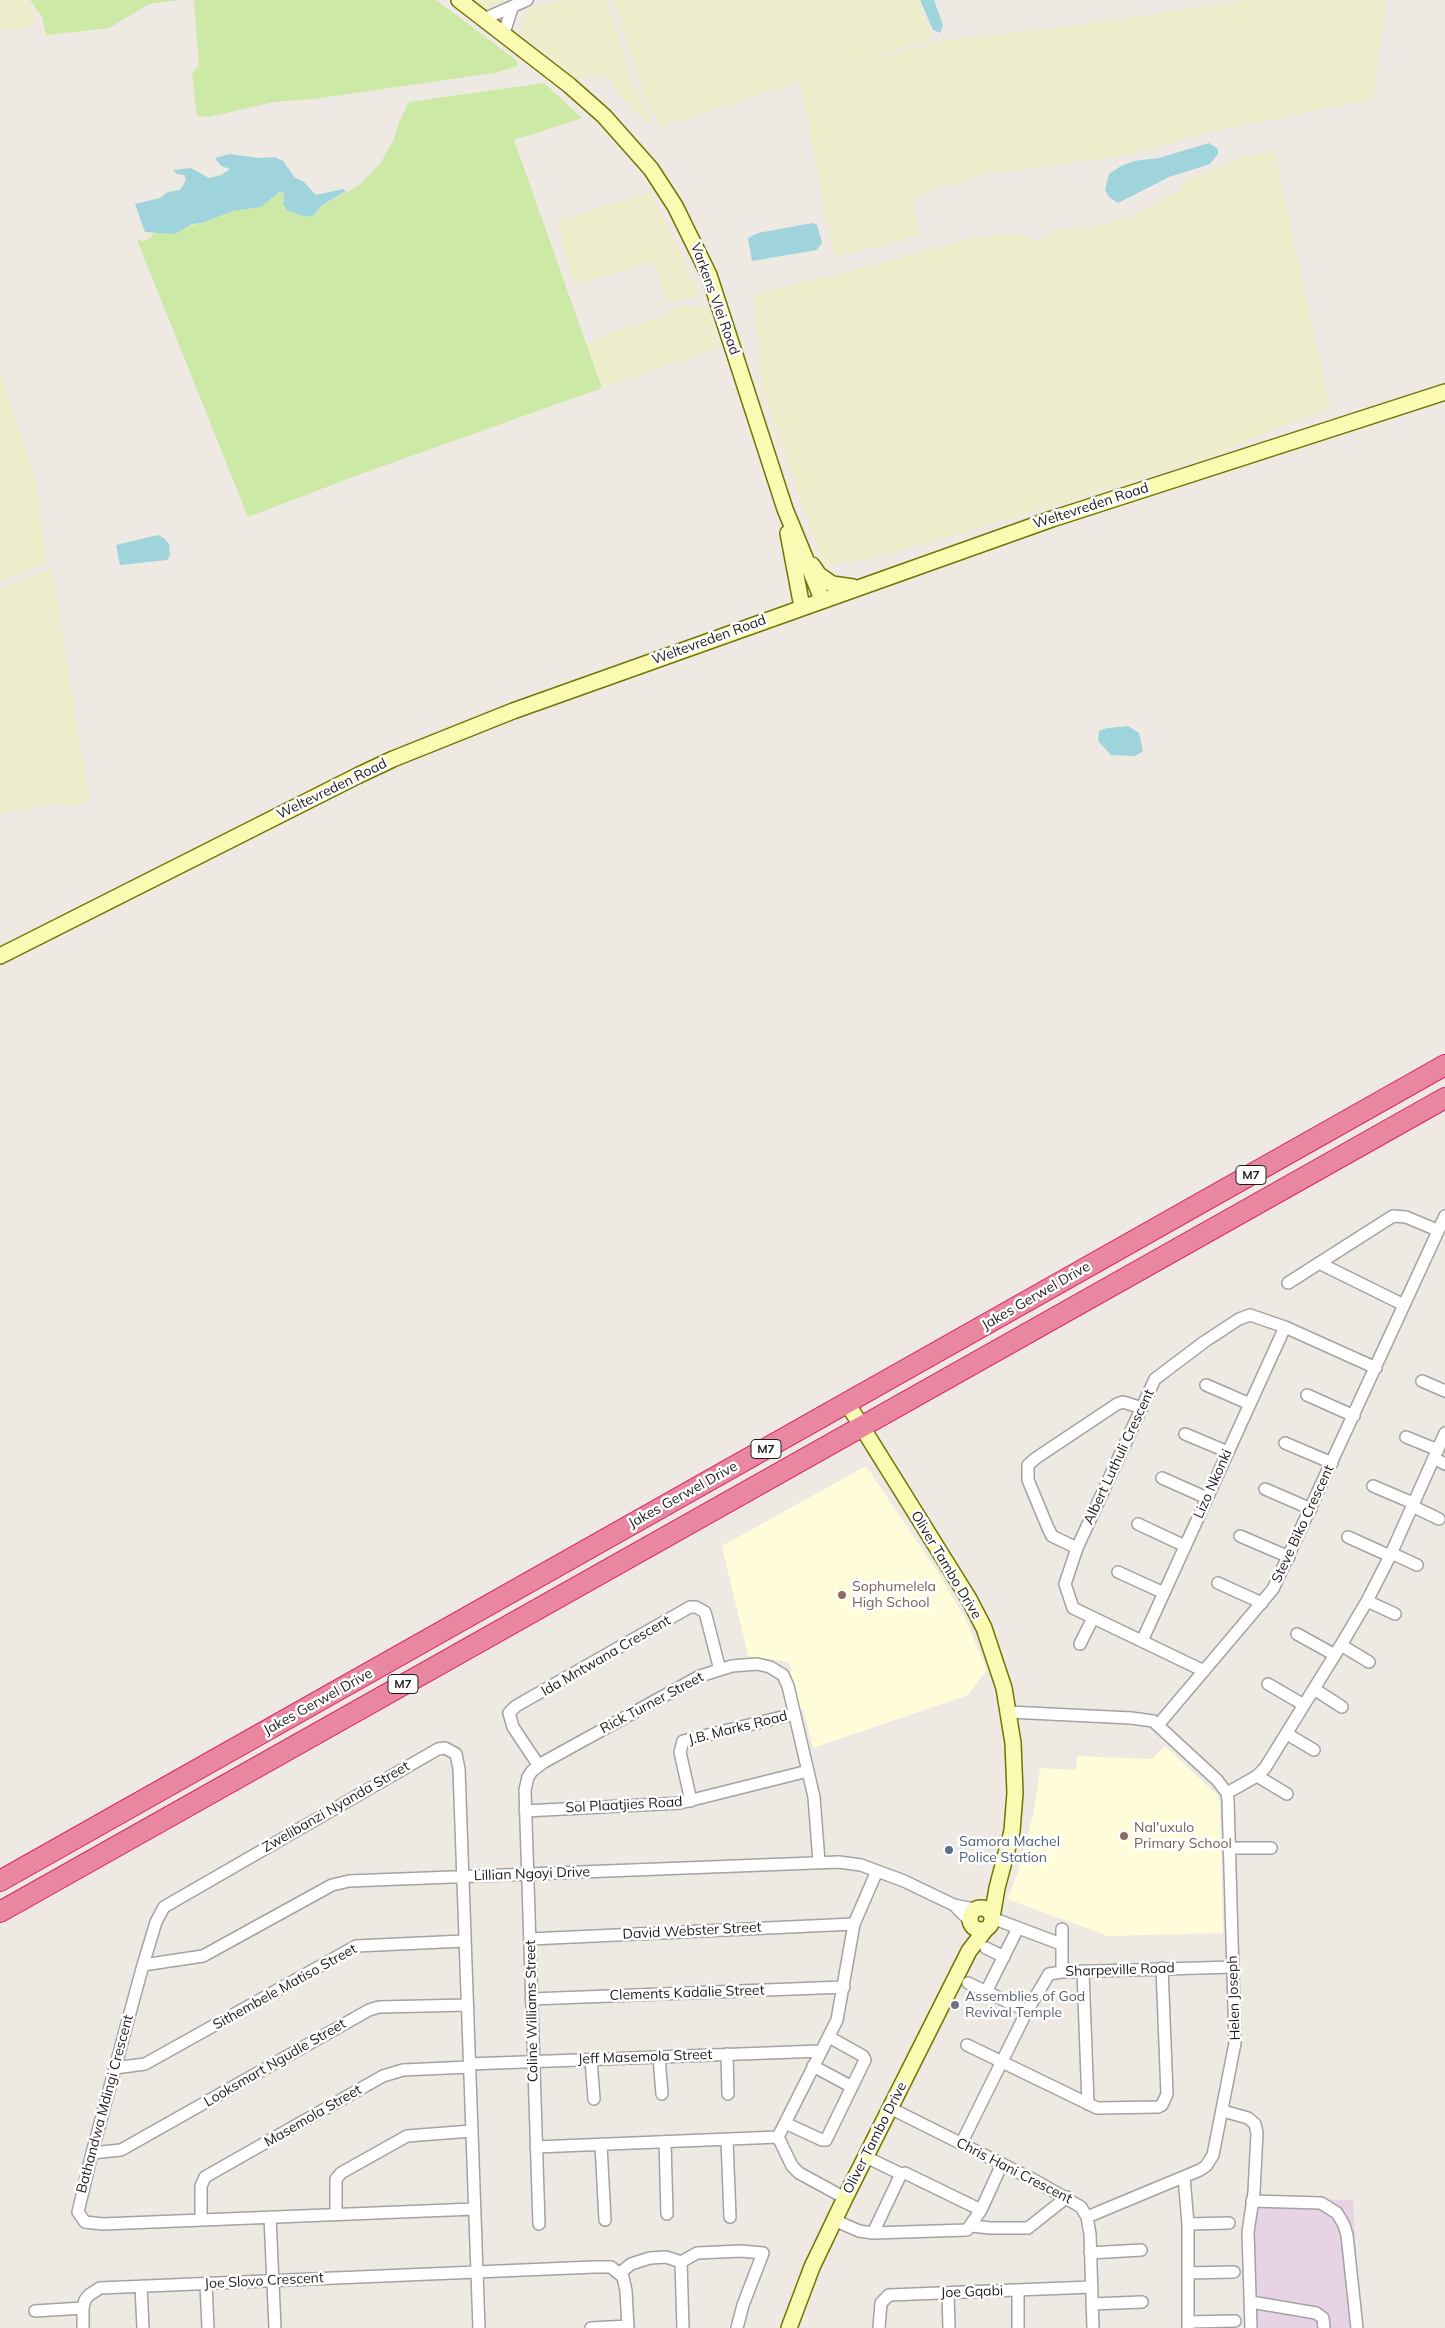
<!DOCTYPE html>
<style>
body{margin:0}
canvas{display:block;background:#eee9e2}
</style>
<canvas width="1445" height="2328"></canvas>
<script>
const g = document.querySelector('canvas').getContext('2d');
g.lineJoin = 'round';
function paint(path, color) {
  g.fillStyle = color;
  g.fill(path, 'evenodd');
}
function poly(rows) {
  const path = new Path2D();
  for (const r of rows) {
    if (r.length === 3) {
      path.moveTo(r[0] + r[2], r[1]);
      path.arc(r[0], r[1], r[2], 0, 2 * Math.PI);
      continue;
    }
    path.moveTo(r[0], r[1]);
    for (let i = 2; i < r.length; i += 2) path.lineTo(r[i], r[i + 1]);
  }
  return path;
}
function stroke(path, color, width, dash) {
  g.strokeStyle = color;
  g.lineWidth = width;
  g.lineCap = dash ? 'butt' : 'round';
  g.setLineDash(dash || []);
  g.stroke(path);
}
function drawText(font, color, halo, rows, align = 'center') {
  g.font = font + ' Mulish,sans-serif';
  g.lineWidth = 5;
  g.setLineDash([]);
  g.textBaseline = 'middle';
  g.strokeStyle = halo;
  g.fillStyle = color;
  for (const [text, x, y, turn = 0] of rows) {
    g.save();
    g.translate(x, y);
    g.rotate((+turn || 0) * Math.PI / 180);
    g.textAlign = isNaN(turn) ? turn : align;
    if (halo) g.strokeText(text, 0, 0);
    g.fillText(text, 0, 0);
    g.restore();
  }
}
paint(poly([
 [1245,2199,1353,2200,1358,2302,1363,2328,1249,2328]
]), '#e8d3e5');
paint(poly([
 [866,1466,937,1571,965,1618,987,1670,968,1695,813,1748,803,1708,800,1709,789,1673,792,1670,788,1662,748,1656,722,1546],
 [1165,1746,1217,1795,1220,1803,1223,1933,1108,1936,1007,1899,1018,1872,1034,1811,1040,1768,1076,1770,1077,1756,1152,1759]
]), '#fffcda');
paint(poly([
 [0,0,26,0,33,8,35,22,25,29,0,29],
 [472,0,522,0,488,12],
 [571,0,607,0,634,86,651,120,647,122,618,94,610,79,599,75,577,79,521,34,520,26,529,8,537,5],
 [613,0,918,0,930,32,929,41,907,46,842,69,938,41,1065,27,1252,0,1386,0,1374,97,1368,100,1209,132,1130,155,980,175,965,182,930,190,913,201,919,236,834,257,800,82,805,80,662,127,651,111,643,92],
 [1274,150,1330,407,1208,457,1070,501,877,557,824,566,763,392,753,294,855,270,972,238,1013,234,1039,241,1053,231,1094,227,1130,217,1151,206,1182,189,1183,180,1207,173,1231,161],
 [650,192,681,254,700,297,666,303,654,262,573,285,558,221],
 [679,306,709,306,719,348,602,388,586,344,613,332,658,318],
 [0,370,36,480,47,563,0,581],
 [52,569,89,801,68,806,60,803,0,814,0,588]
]), '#eec');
paint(poly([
 [30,0,180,0,149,4,109,28,46,35,42,17],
 [194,0,436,0,516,60,518,66,494,73,313,99,275,102,208,117,197,116,192,73,199,66],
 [544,83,582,118,514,140,602,388,358,475,248,517,137,240,144,241,151,237,152,234,202,223,233,211,261,207,279,192,284,192,283,205,288,211,305,217,314,215,321,206,358,186,380,164,394,139,400,120,409,102]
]), '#cceaa5');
paint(poly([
 [920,0,934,0,943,25,940,33,933,30],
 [1209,143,1218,149,1218,154,1210,164,1169,177,1118,203,1109,197,1105,190,1109,174,1121,166,1134,161,1159,158],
 [229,154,259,158,275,157,283,161,295,178,303,181,316,195,343,189,346,191,321,206,314,215,305,217,288,211,283,205,284,193,279,192,261,207,233,211,202,223,192,224,175,234,145,232,135,204,160,198,168,192,180,190,186,180,184,175,177,174,173,170,191,168,209,178,221,175,230,169,221,166,215,158],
 [812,223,817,225,822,242,817,250,752,261,748,238,758,233],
 [158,535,164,538,169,544,170,555,167,560,120,565,116,545],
 [1128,726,1139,733,1143,751,1135,756,1111,755,1098,741,1099,731,1107,728]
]), '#a0d4dd');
const street = poly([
 [484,19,527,0],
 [504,33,512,8],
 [1319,1263,1404,1305],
 [1288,1283,1393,1216,1406,1217,1437,1230],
 [1422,1381,1445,1391],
 [1206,1385,1250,1404],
 [1307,1395,1354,1416],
 [1185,1434,1228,1452],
 [1406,1437,1438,1450],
 [1285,1443,1332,1463],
 [1434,1458,1445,1464],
 [1162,1478,1207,1498],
 [1373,1486,1413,1503],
 [1265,1489,1311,1509],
 [1412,1506,1439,1519],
 [1138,1524,1185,1546],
 [1240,1536,1289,1557],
 [1348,1537,1390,1556],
 [1077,1548,1052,1536,1048,1528,1028,1480,1028,1465,1036,1458,1117,1404,1123,1402,1142,1408],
 [1391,1553,1417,1565],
 [1118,1572,1164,1593],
 [1218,1583,1262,1603],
 [1367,1601,1395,1614],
 [1297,1634,1335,1655],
 [1142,1641,1285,1327],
 [1080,1644,1093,1618],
 [1341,1645,1369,1662],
 [1204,1671,1073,1608,1065,1584,1077,1548,1155,1379,1204,1342,1239,1319,1250,1315,1285,1327,1376,1368],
 [1268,1684,1304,1705],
 [1314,1689,1342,1707],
 [1009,1712,1131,1718,1153,1721,1217,1780,1227,1793,1228,1800,1235,2043,1213,2155,1206,2166,1200,2170,1087,2217],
 [1158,1725,1273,1589,1445,1216],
 [1287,1734,1314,1750],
 [539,1766,513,1727,509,1713,516,1706,690,1607,696,1607,705,1612,720,1670],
 [1257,1776,1287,1794],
 [1227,1793,1257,1776,1265,1768,1341,1645,1367,1601,1390,1556,1445,1433],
 [691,1801,680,1752,683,1741,794,1714],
 [525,1811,680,1803,808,1771],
 [1230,1848,1271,1848],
 [956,1907,970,1921],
 [1000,1921,1061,1944],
 [530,1939,854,1924],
 [986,1948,1004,1957],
 [143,1965,203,1956,332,1885,349,1881,839,1862,861,1865,904,1881,954,1905,974,1909],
 [1083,1971,1088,2104],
 [1062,1972,1062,1929],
 [968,1983,1027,2011],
 [986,1992,1018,1928],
 [531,1999,844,1987],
 [967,2045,1097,2108,1158,2107,1162,2105,1167,2094,1162,1968],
 [727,2054,728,2094],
 [659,2057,662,2094],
 [591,2060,594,2099],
 [469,2064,821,2051],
 [813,2066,852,2087],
 [115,2068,145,2064,356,1946,464,1941],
 [890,2108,1036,2181,1081,2207,1087,2217,1090,2234,1093,2328],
 [1223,2111,1248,2118,1255,2124,1257,2133,1254,2192,1248,2232,1251,2328],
 [785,2123,822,2140,826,2140,865,2060,863,2056,829,2037],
 [778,2137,837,2020,854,1924,877,1871],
 [778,2137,792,2166,799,2173,845,2198],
 [727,2140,730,2217],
 [665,2142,667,2214],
 [961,2144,1027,2011,1049,1974,1062,1972,1233,1967],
 [601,2145,605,2220],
 [536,2147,778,2137],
 [92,2153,121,2150,369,2010,379,2007,467,2005],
 [866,2157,901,2174],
 [1184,2177,1188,2224,1188,2328],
 [1252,2201,1321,2203,1337,2213,1344,2225,1347,2235,1357,2328],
 [474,2209,103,2224,85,2222,78,2212,92,2153,143,1965,156,1922,164,1907,438,1749,445,1748,456,1754,459,1769,479,2328],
 [336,2214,336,2179,341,2173,407,2136,471,2131],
 [270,2217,275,2328],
 [201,2219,201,2186,205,2177,383,2076,403,2070,469,2067],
 [834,2220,859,2231,873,2233,967,2230,981,2210,1002,2164],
 [539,2224,525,1790,528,1777,532,1771,544,1762,700,1676,732,1666,757,1664,770,1667,783,1675,788,1686,814,1797,819,1862],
 [1188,2224,1229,2223],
 [972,2226,990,2228,1028,2228,1067,2197],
 [873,2233,901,2174,905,2173,981,2210],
 [1090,2253,1141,2250],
 [681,2262,697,2253,741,2251,763,2253,743,2305,737,2328],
 [681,2262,683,2328],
 [620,2273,631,2264,650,2258,666,2257,681,2262],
 [1188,2273,1234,2272],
 [206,2284,208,2328],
 [141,2286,143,2328],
 [1018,2290,1018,2328],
 [948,2293,949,2328],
 [1251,2302,1316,2313,1323,2318,1324,2328],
 [1092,2304,1142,2302],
 [35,2311,83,2308],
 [1188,2322,1235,2321],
 [83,2328,83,2308,85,2300,89,2295,100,2288,594,2267,611,2267,623,2277,626,2291,628,2328],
 [591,2328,628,2326],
 [879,2328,881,2303,889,2295,1092,2287]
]);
const secondary = poly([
 [459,0,569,85,604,116,651,169,675,206,709,275,785,509,822,599],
 [788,533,802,607],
 [812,565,819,575,832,584,853,587],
 [0,956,357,776,393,759,513,711,1052,519,1445,392],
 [847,1403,969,1599,984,1628,1004,1688,1013,1743,1015,1793,1012,1831,997,1888,992,1917],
 [981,1919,11],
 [789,2328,812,2267,845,2198,969,1951,986,1929]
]);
const highway = poly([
 [0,1881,1445,1065],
 [0,1912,1445,1098]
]);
stroke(street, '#a3a3a3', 14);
stroke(secondary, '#717502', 18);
stroke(highway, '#dc1f6d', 22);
stroke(street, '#fff', 11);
stroke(secondary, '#fbfab3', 15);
stroke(highway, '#e986a0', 20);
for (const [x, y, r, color] of [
 [842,1595,5,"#8d6e63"],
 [1124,1836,5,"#8d6e63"],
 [949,1850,5,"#5c6f8a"],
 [955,2005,5,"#6b7280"]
]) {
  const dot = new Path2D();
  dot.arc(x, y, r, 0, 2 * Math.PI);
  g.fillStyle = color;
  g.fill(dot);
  stroke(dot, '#fff', 2);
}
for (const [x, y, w] of [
 [1251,1175,30],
 [766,1449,30],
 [403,1684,30]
]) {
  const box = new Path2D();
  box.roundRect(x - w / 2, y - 9.5, w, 19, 4);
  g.fillStyle = '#fff';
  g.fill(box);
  stroke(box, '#1c1c1c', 1);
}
drawText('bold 12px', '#1c1c1c', null, [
 ["M7",1251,1175],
 ["M7",766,1449],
 ["M7",403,1684]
]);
drawText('14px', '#1c1c1c', '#fff', [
 ["Varkens Vlei Road",715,299,70],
 ["Weltevreden Road",1091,506,-18],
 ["Weltevreden Road",709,640,-20],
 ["Weltevreden Road",332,789,-26],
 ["Jakes Gerwel Drive",1036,1296,-30],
 ["Albert Luthuli Crescent",1119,1457,-65],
 ["Lizo Nkonki",1213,1484,-66],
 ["Jakes Gerwel Drive",683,1495,-29],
 ["Steve Biko Crescent",1303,1524,-65],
 ["Oliver Tambo Drive",946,1565,59],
 ["Ida Mntwana Crescent",606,1656,-30],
 ["Jakes Gerwel Drive",318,1702,-29],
 ["Rick Turner Street",652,1703,-28],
 ["J.B. Marks Road",738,1728,-14],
 ["Sol Plaatjies Road",624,1805,-3],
 ["Zwelibanzi Nyanda Street",336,1807,-30],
 ["Lillian Ngoyi Drive",532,1874,-2],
 ["David Webster Street",692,1931,-3],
 ["Sharpeville Road",1120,1970,-2],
 ["Sithembele Matiso Street",285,1987,-29],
 ["Clements Kadalie Street",687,1993,-2],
 ["Helen Joseph",1234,1998,-92],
 ["Coline Williams Street",532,2011,-91],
 ["Jeff Masemola Street",645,2057,-2],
 ["Looksmart Ngudle Street",275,2063,-30],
 ["Bathandwa Mdingi Crescent",105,2104,-75],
 ["Masemola Street",313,2116,-30],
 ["Oliver Tambo Drive",875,2138,-63],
 ["Chris Hani Crescent",1014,2171,27],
 ["Joe Slovo Crescent",264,2281,-3],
 ["Joe Gqabi",972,2292,-2]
]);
drawText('14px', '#785e54', '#fff', [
 ["Sophumelela",852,1587],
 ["High School",852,1603],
 ["Nal'uxulo",1134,1828],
 ["Primary School",1134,1844]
], 'left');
drawText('14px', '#4e5e75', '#fff', [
 ["Samora Machel",959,1842],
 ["Police Station",959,1858]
], 'left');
drawText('14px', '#5b616d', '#fff', [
 ["Assemblies of God",965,1997],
 ["Revival Temple",965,2013]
], 'left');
</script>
